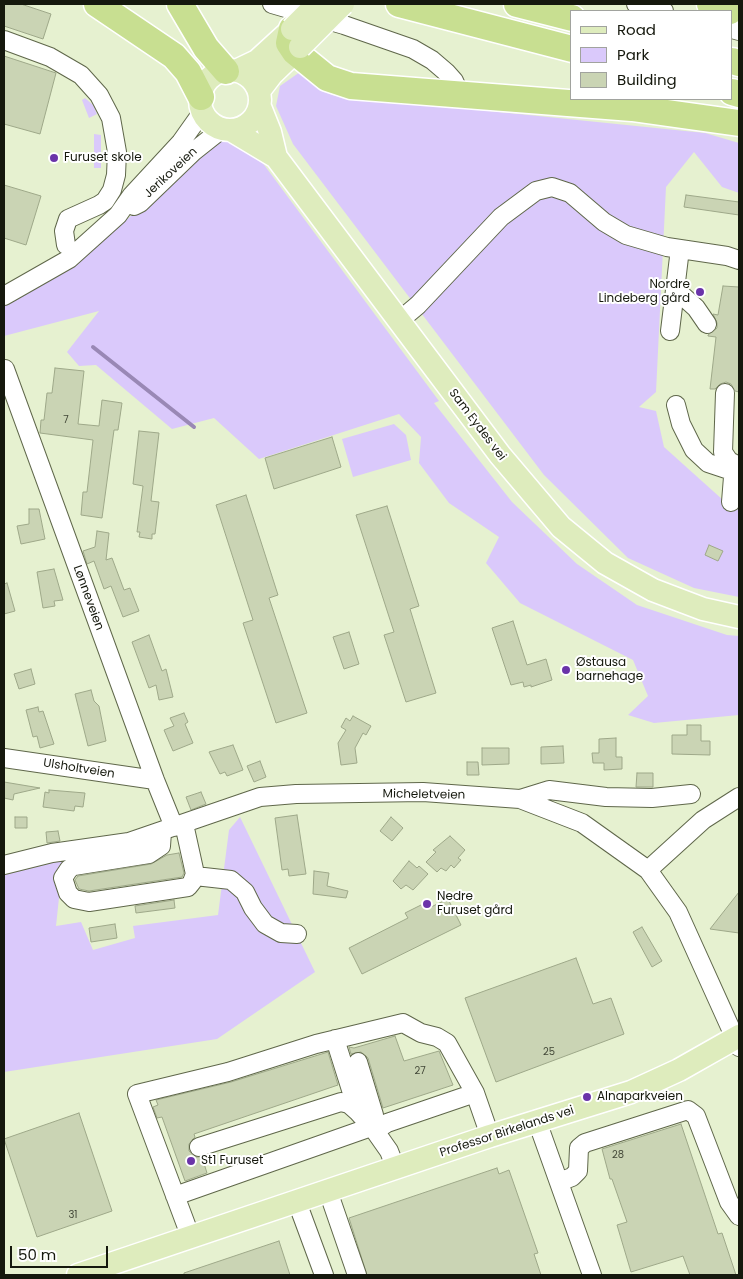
<!DOCTYPE html>
<meta charset="utf-8">
<style>
body{margin:0}
#map{position:relative;width:743px;height:1279px;overflow:hidden;background:#e6f1d0;font-family:Poppins,sans-serif}
canvas{display:block}
.frame{position:absolute;inset:0;border:5px solid #15180d;pointer-events:none}
.legend{position:absolute;left:570px;top:10px;width:162px;height:90px;box-sizing:border-box;background:#fff;border:1px solid #a1a39e;margin:0;padding:6px 9px;list-style:none;font-size:15px;color:#15180d}
.legend li{display:flex;align-items:center;gap:10px;height:25px}
.legend b{width:25px;border:1px solid #a1a39e}
.scale{position:absolute;left:10px;top:1246px;width:98px;height:22px;box-sizing:border-box;border:2px solid #15180d;border-top:0;padding-left:6px;font-size:15px;line-height:18px;white-space:nowrap;color:#15180d;-webkit-text-stroke:4px #fff;paint-order:stroke}
</style>
<div id="map">
<canvas width="743" height="1279"></canvas>
<div class="frame"></div>
<ul class="legend">
<li><b style="height:6px;background:#deecbd"></b>Road</li>
<li><b style="height:14px;background:#dac9fb"></b>Park</li>
<li><b style="height:14px;background:#cad4b4"></b>Building</li>
</ul>
<div class="scale">50 m</div>
</div>
<script>
const g = document.querySelector('canvas').getContext('2d');
g.lineJoin = 'round';
function paint(path, color) {
  g.fillStyle = color;
  g.fill(path, 'evenodd');
}
function poly(rows) {
  const path = new Path2D();
  for (const r of rows) {
    if (r.length === 3) {
      path.moveTo(r[0] + r[2], r[1]);
      path.arc(r[0], r[1], r[2], 0, 2 * Math.PI);
      continue;
    }
    path.moveTo(r[0], r[1]);
    for (let i = 2; i < r.length; i += 2) path.lineTo(r[i], r[i + 1]);
  }
  return path;
}
function stroke(path, color, width, dash) {
  g.strokeStyle = color;
  g.lineWidth = width;
  g.lineCap = dash ? 'butt' : 'round';
  g.setLineDash(dash || []);
  g.stroke(path);
}
function drawText(font, color, halo, rows, align = 'center') {
  g.font = font + ' Poppins,sans-serif';
  g.lineWidth = 4;
  g.setLineDash([]);
  g.textBaseline = 'middle';
  g.strokeStyle = halo;
  g.fillStyle = color;
  for (const [text, x, y, turn = 0] of rows) {
    g.save();
    g.translate(x, y);
    g.rotate((+turn || 0) * Math.PI / 180);
    g.textAlign = isNaN(turn) ? turn : align;
    if (halo) g.strokeText(text, 0, 0);
    g.fillText(text, 0, 0);
    g.restore();
  }
}
paint(poly([
 [300,72,332,95,705,133,739,143,739,193,722,187,694,152,666,187,656,392,639,407,656,411,664,447,733,509,739,502,739,597,694,588,628,558,544,475,293,144,276,106,280,86],
 [85,98,93,105,97,114,89,118,82,100],
 [94,134,101,135,101,168,94,168],
 [226,140,245,146,262,162,439,401,434,403,512,502,577,564,637,605,727,635,739,636,739,715,654,723,628,715,648,696,633,660,520,603,486,563,499,537,449,503,419,463,421,437,399,414,259,459,214,418,172,429,96,365,79,366,67,352,99,311,4,336,4,305,81,260,211,145],
 [394,424,406,435,411,460,353,477,342,439],
 [240,817,315,972,217,1039,4,1072,4,875,63,860,56,926,81,922,93,950,135,938,133,926,218,915,229,830]
]), '#dac9fb');
stroke(poly([
 [93,347,194,427]
]), '#9988b5', 4);
const building = poly([
 [4,4,21,4,51,14,43,39,4,26,4,4],
 [4,56,56,73,40,134,4,124,4,56],
 [4,185,41,196,26,245,4,238,4,185],
 [686,195,739,202,739,215,684,207,686,195],
 [723,286,739,287,739,392,735,391,731,384,726,382,720,384,715,389,710,389,716,337,708,336,708,335,717,328,717,323,713,314,718,315,723,286],
 [55,368,84,371,78,424,99,426,102,400,122,403,118,430,114,430,102,518,81,515,83,492,87,492,93,440,40,433,41,420,44,420,47,393,52,393,55,368],
 [139,431,159,433,151,501,159,502,155,534,152,534,152,539,139,537,140,532,137,532,143,486,133,484,139,431],
 [332,437,341,467,274,489,265,458,332,437],
 [246,495,278,595,269,598,307,713,276,723,243,623,253,620,216,505,246,495],
 [387,506,419,606,410,609,436,693,406,702,384,635,394,632,356,515,387,506],
 [29,509,39,509,45,539,21,544,17,526,29,524,29,509],
 [97,531,109,533,106,560,112,558,124,590,130,588,139,611,123,617,111,586,104,589,94,561,87,564,83,551,95,547,97,531],
 [709,545,723,551,718,561,705,555,709,545],
 [54,569,63,600,54,601,55,606,43,608,37,572,54,569],
 [7,583,15,611,4,614,4,584,7,583],
 [513,621,527,665,546,659,552,680,531,687,531,685,524,687,523,682,511,685,492,628,513,621],
 [349,632,359,664,344,669,333,637,349,632],
 [149,635,162,671,166,669,173,697,159,700,156,685,149,688,132,642,149,635],
 [31,669,35,684,19,689,14,674,31,669],
 [91,690,94,701,99,706,106,741,88,746,75,694,91,690],
 [38,707,39,712,43,711,54,744,40,748,37,736,33,737,26,710,38,707],
 [184,713,188,722,185,724,193,743,173,751,164,730,174,726,170,718,184,713],
 [353,716,371,726,366,735,363,733,355,748,357,763,341,765,338,743,346,730,341,727,346,718,350,721,353,716],
 [687,725,701,725,701,741,710,741,710,755,672,754,672,735,687,735,687,725],
 [616,738,616,757,622,757,622,769,604,770,604,763,593,763,592,753,599,753,599,739,616,738],
 [233,745,243,770,227,776,225,772,220,774,209,752,233,745],
 [563,746,564,763,541,764,541,747,563,746],
 [482,748,509,748,509,764,482,765,482,748],
 [260,761,266,777,254,782,247,766,260,761],
 [467,762,478,762,479,775,467,775,467,762],
 [637,773,653,773,653,787,636,787,637,773],
 [4,782,40,788,14,794,13,800,4,798,4,782],
 [49,790,85,793,83,807,75,806,74,811,43,807,45,792,49,793,49,790],
 [201,792,206,804,191,810,186,797,201,792],
 [297,815,306,874,289,876,288,869,282,870,275,818,297,815],
 [15,817,27,817,27,828,15,828,15,817],
 [391,817,403,828,392,841,380,831,391,817],
 [58,831,60,841,47,843,46,832,58,831],
 [450,836,465,850,458,858,461,860,454,868,451,865,446,871,441,868,437,872,426,862,436,852,433,850,450,836],
 [179,853,184,873,182,877,89,891,79,889,75,880,78,876,151,864,167,855,179,853],
 [409,861,417,868,419,866,428,874,413,890,406,885,401,889,393,881,409,861],
 [314,871,329,873,327,886,348,891,346,898,313,894,314,871],
 [739,892,739,933,710,929,739,892],
 [448,899,461,925,362,974,349,948,408,918,405,913,429,901,431,907,448,899],
 [174,900,175,908,136,913,135,906,174,900],
 [115,924,117,938,91,942,89,928,115,924],
 [642,927,662,961,652,967,633,932,642,927],
 [576,958,593,1004,611,998,624,1034,496,1082,465,998,576,958],
 [395,1036,404,1061,439,1051,453,1085,383,1108,368,1058,361,1052,351,1054,349,1047,354,1048,395,1036],
 [328,1052,338,1085,194,1134,195,1137,189,1144,189,1151,196,1157,202,1157,207,1173,185,1181,162,1117,157,1118,153,1107,158,1105,156,1100,231,1082,328,1052],
 [79,1113,112,1211,37,1237,4,1139,79,1113],
 [681,1124,718,1234,722,1233,736,1275,690,1275,683,1256,631,1272,617,1225,627,1222,612,1179,610,1179,602,1149,681,1124],
 [497,1168,499,1174,509,1170,538,1253,534,1254,541,1275,367,1275,349,1218,497,1168],
 [279,1241,290,1275,184,1275,184,1273,279,1241]
]);
paint(building, '#cad4b4');
stroke(building, '#9ea889', 1);
const minor = poly([
 [272,4,344,25,413,49,432,60,446,72,454,81,459,92],
 [636,4,664,11],
 [732,29,739,31],
 [4,40,50,57,81,75,99,95,111,118,117,152,116,175,112,190,105,201,99,205,68,219,64,231,66,245],
 [134,206,140,203,193,152,222,129],
 [675,289,696,308,707,324],
 [4,296,69,259,118,215,132,195,181,142,203,111],
 [399,321,418,305,501,217,536,191,552,187,570,193,604,222,626,235,667,247,727,256,739,260],
 [670,331,680,249],
 [5,369,155,780,174,827],
 [725,393,723,452,729,461,739,466],
 [676,405,681,424,694,450,708,463,735,472],
 [731,502,733,477,739,466],
 [4,758,155,780],
 [520,799,549,790,606,797,652,798,691,794],
 [162,832,161,846,149,854,74,866,69,869,63,878,68,893,74,899,89,902,188,887,192,882,195,874,184,824],
 [4,865,52,853,129,842,260,797,296,794,423,792,520,799,582,823,648,870,678,912,739,1047],
 [648,870,703,820,739,797],
 [195,876,231,880,245,892,253,908,265,924,281,933,297,934],
 [335,1039,358,1112],
 [537,1121,592,1275],
 [375,1131,387,1123,475,1093],
 [199,1147,341,1102,349,1104,358,1112,375,1131,389,1151,396,1169],
 [559,1182,572,1177,578,1171,579,1148,585,1143,688,1110,696,1116,729,1202,739,1216],
 [328,1191,357,1275],
 [175,1196,371,1127,374,1115,358,1062],
 [297,1202,324,1275],
 [191,1238,137,1094,228,1072,316,1044,403,1023,421,1033,437,1037,447,1043,475,1093,490,1136]
]);
const major = poly([
 [230,100,30],
 [236,71,257,61,292,29],
 [259,91,272,74,300,47],
 [260,107,270,132,276,157],
 [231,130,276,157,500,455,561,527,605,563,653,590,703,609,739,617],
 [78,1275,490,1136,631,1092,679,1070,739,1036]
]);
const highway = poly([
 [97,4,174,56,188,72,201,97],
 [180,4,206,48,226,71],
 [399,4,572,49],
 [517,4,572,18],
 [710,4,730,11],
 [292,29,289,43,295,52,327,78,351,86,632,108,739,123],
 [732,61,739,63],
 [732,92,739,94]
]);
stroke(minor, '#5f674a', 20);
stroke(major, '#fff', 25);
stroke(highway, '#fff', 29);
stroke(minor, '#fff', 18);
stroke(major, '#deecbd', 22);
stroke(highway, '#c8df91', 26);
const majorBridge = poly([
 [292,29,317,4],
 [300,47,343,4]
]);
stroke(majorBridge, '#fff', 25, []);
stroke(majorBridge, '#deecbd', 22);
for (const [x, y, r, color] of [
 [54,158,5,"#6a33a9"],
 [700,292,5,"#6a33a9"],
 [566,670,5,"#6a33a9"],
 [427,904,5,"#6a33a9"],
 [587,1097,5,"#6a33a9"],
 [191,1161,5,"#6a33a9"]
]) {
  const dot = new Path2D();
  dot.arc(x, y, r, 0, 2 * Math.PI);
  g.fillStyle = color;
  g.fill(dot);
  stroke(dot, '#fff', 2);
}
drawText('10px', '#424737', null, [
 ["7",66,420],
 ["25",549,1052],
 ["27",420,1071],
 ["28",618,1155],
 ["31",73,1215]
]);
drawText('12px', '#15180d', '#fff', [
 ["Furuset skole",64,158],
 ["Nordre",690,285,"right"],
 ["Lindeberg gård",690,299,"right"],
 ["Østausa",576,663],
 ["barnehage",576,677],
 ["Nedre",437,897],
 ["Furuset gård",437,911],
 ["Alnaparkveien",597,1097],
 ["St1 Furuset",201,1161]
], 'left');
drawText('12px', '#15180d', '#fff', [
 ["Jerikoveien",171,173,-43],
 ["Sam Eydes vei",477,425,53],
 ["Lønneveien",88,598,70],
 ["Ulsholtveien",79,769,9],
 ["Micheletveien",424,795,1],
 ["Professor Birkelands vei",507,1132,-18]
]);
</script>
